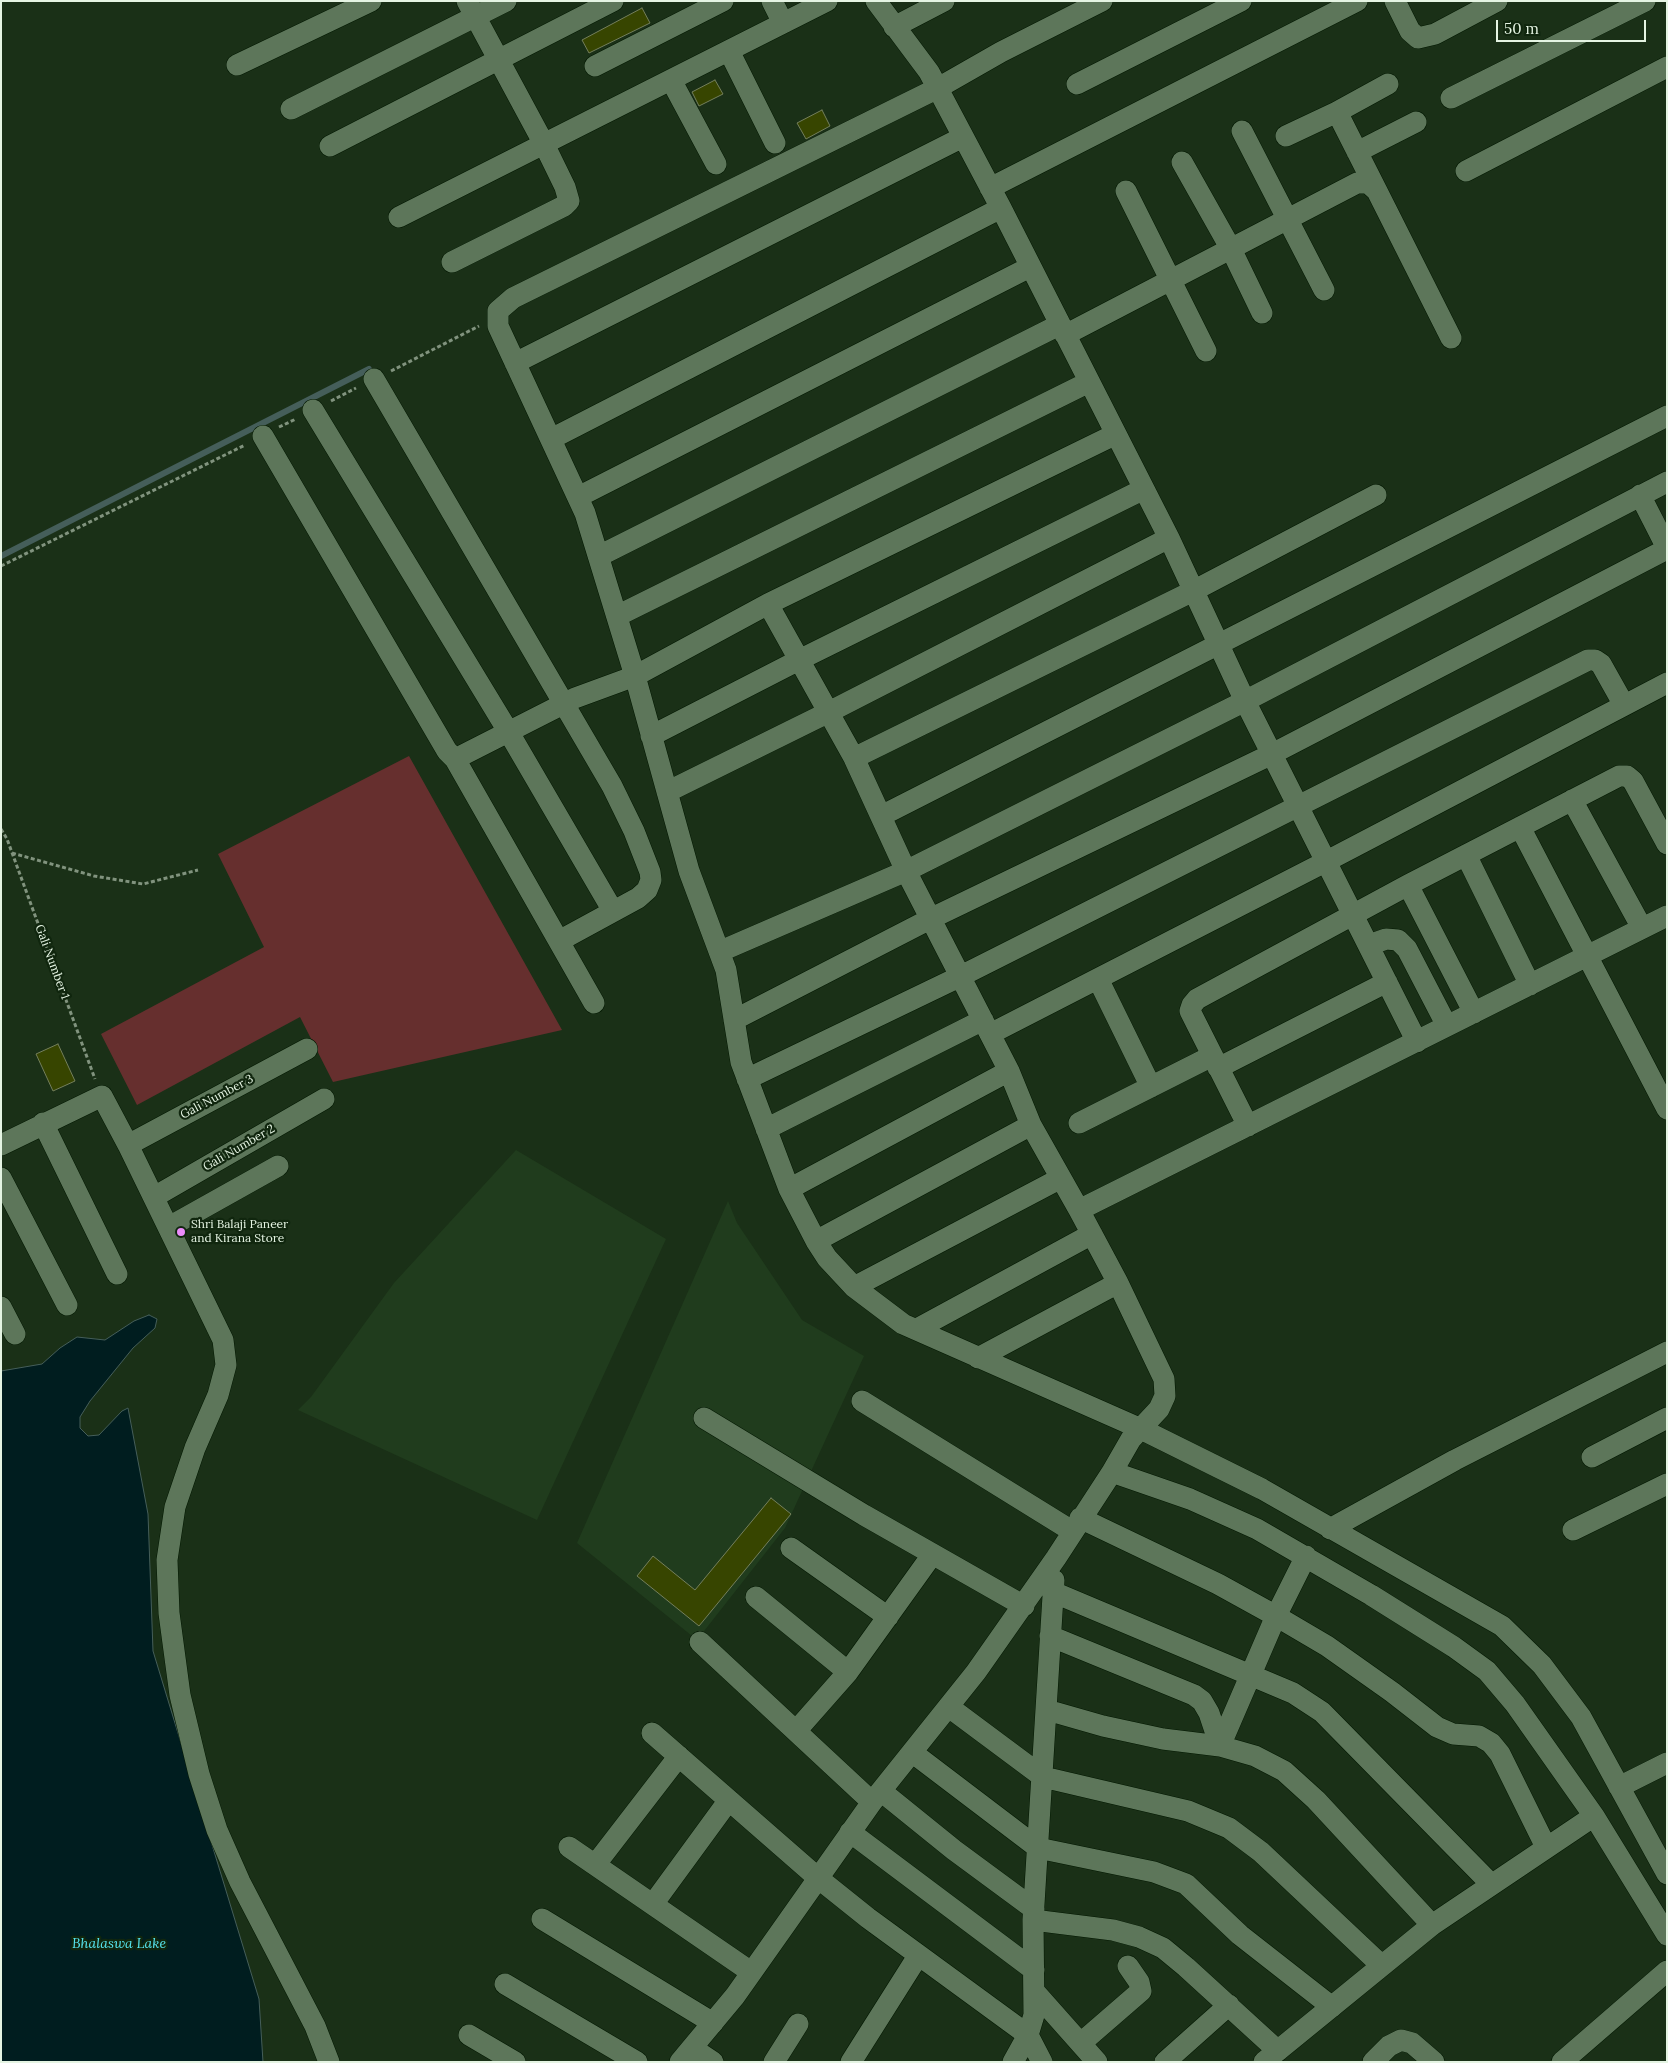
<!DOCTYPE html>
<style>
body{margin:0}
#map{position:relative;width:1668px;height:2063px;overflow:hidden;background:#1a3017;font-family:Lora,serif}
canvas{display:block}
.frame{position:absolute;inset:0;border:2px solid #e5f4e3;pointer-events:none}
.scale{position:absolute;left:1496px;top:20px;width:150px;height:22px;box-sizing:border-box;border:2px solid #e5f4e3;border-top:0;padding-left:6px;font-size:15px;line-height:18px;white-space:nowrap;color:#e5f4e3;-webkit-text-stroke:4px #10260e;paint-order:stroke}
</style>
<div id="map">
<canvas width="1668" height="2063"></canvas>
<div class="frame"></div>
<div class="scale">50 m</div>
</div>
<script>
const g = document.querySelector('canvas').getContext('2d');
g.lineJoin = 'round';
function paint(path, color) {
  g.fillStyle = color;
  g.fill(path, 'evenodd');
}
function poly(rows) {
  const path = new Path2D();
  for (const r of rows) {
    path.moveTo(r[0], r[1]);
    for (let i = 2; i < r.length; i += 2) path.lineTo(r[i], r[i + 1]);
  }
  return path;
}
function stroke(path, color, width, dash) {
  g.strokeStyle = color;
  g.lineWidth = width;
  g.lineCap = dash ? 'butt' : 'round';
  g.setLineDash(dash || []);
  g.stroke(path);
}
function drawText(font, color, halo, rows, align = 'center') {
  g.font = font + ' Lora,serif';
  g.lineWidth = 4.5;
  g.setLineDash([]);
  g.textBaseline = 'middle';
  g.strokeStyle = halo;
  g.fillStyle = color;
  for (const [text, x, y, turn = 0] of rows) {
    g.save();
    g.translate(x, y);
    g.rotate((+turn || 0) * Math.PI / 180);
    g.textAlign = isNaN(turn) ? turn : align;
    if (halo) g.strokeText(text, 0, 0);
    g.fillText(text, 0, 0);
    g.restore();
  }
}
paint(poly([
 [516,1150,666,1239,537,1520,298,1410,311,1397,394,1283],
 [728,1201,737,1223,802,1320,864,1356,785,1528,697,1640,577,1543]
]), '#203c1d');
paint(poly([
 [409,756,562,1030,333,1082,300,1017,137,1105,101,1034,264,947,218,854]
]), '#662f2e');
const water = poly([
 [149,1315,157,1319,155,1328,133,1348,90,1401,80,1417,80,1428,88,1436,99,1435,122,1411,128,1408,148,1514,153,1651,259,1999,263,2062,1,2062,1,1371,42,1364,60,1348,77,1337,105,1340,134,1321,149,1315]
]);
paint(water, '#001d1f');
stroke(water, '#455e5a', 1);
stroke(poly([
 [1,556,369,369]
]), '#455e5a', 6);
const building = poly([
 [642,8,650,23,589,53,582,40,642,8],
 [715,80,723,94,699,106,692,92,715,80],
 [822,110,830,126,806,139,797,123,822,110],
 [58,1044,75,1081,53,1091,36,1054,58,1044],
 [771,1498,791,1514,699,1626,637,1576,653,1556,695,1590,771,1498]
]);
paint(building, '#374500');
stroke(building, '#747f5c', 1);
const minor = poly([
 [772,1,783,23],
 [876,1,929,72,1001,208,1169,538,1245,701,1417,1042],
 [1102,1,1001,52,938,88,513,298,498,311,498,326,585,513,635,676,689,871,726,970,741,1062,789,1189,816,1241,827,1258,854,1287,903,1324,1139,1428,1262,1489,1502,1626,1542,1665,1581,1717,1667,1874],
 [1395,1,1410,31,1418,38,1435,34,1497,1],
 [894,27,944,1],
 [729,51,775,143],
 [237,65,371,1],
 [595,66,723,1],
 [671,80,716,164],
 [1077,84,1241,1],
 [1451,98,1645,1],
 [291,109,506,1],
 [1337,112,1388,84],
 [1242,131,1324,290],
 [1286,136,1337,112,1377,191],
 [330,146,613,1],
 [1357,152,1416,122],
 [1182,162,1231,249,1262,313],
 [1466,171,1667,67],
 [990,188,1357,1],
 [1126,191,1206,351],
 [399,217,827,1],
 [452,262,564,206,569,201,565,187,544,144,467,1],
 [1065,335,1357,183,1368,183,1377,191,1451,338],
 [515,363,963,137],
 [374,379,612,786,634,831,650,872,651,880,647,890,638,898,559,941],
 [313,410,508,731,613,911],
 [263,436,447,751,455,759,575,698,635,676,768,604,1116,434],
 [551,439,1001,208],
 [1640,495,1667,548],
 [578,497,1030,267],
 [599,556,1059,325],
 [768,604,854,758,906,871,1009,1071,1031,1125,1079,1210],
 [617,616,1089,382],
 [651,736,799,660,1144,489],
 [854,758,1193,591,1376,495],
 [455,759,594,1003],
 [667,792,829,712,1169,538],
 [1572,800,1642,928],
 [881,816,1667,416],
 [1520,827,1667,1109],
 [1466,855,1530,985],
 [1408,885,1474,1013],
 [1369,945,1386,939,1398,940,1407,949,1447,1026],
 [721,951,906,871,1245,701,1667,482],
 [1098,979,1151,1087],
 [734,1020,932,918,1272,754,1667,549],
 [990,1034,1327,861,1667,683],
 [1218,1068,1387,982],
 [747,1079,961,976,1588,660,1595,660,1601,664,1624,705],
 [43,1123,117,1274],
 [1079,1123,1212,1056],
 [1248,1126,1190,1011,1192,1005,1197,999,1408,885,1619,776,1627,776,1633,781,1667,844],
 [766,1129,983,1020],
 [1,1145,102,1096,128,1145,223,1340,226,1365,218,1395,195,1448,175,1507,167,1560,169,1613,180,1695,199,1774,217,1830,240,1882,315,2026,329,2062],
 [128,1145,307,1049],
 [1,1178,67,1305],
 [789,1189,1009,1071],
 [154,1197,324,1099],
 [169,1227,278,1166],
 [816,1241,1031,1125],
 [854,1287,1061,1178],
 [1,1307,15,1334],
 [917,1329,1092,1234],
 [978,1358,1118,1283],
 [862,1401,1072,1531],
 [704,1418,864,1515,1024,1606],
 [1592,1457,1667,1418],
 [1112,1472,1190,1499,1257,1529,1371,1595,1454,1647,1487,1671,1515,1704,1594,1816,1667,1935],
 [1080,1518,1218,1584,1276,1616,1327,1646,1392,1692,1437,1727,1453,1734,1479,1736,1491,1743,1500,1754,1546,1847],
 [1330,1529,1455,1460,1667,1352],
 [1573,1530,1667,1484],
 [791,1548,888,1617],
 [1053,1592,1293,1693,1322,1712,1491,1884],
 [756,1597,848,1672],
 [1050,1636,1194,1695,1202,1701,1209,1713,1220,1746],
 [700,1642,872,1802],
 [949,1707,1043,1777,1188,1811,1229,1828,1261,1852,1381,1965],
 [1047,1710,1103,1726,1163,1739,1220,1746,1255,1756,1284,1771,1316,1800,1432,1925],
 [796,1731,848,1672,932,1555],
 [652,1733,818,1878,868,1918,1028,2035,1013,2062],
 [1220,1746,1276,1616,1306,1556],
 [913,1753,1038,1848,1154,1872,1186,1884,1240,1935,1332,2007],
 [1619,1787,1667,1763],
 [881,1791,954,1850,1034,1909],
 [850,1832,1034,1970],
 [569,1847,751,1972],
 [595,1865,679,1756],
 [653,1904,729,1800],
 [542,1919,713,2023],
 [1033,1920,1113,1930,1139,1937,1163,1948,1186,1967,1278,2051],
 [505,1984,637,2062],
 [1034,1991,1097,2062],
 [469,2035,515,2062],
 [1081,2043,1141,1991,1139,1982,1128,1966],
 [692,2048,713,2062],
 [680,2062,735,1996,872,1802,976,1672,1056,1558,1112,1472,1131,1439,1159,1409,1165,1396,1164,1379,1118,1283,1079,1210,1667,916],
 [774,2062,798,2024],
 [851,2062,918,1956],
 [1042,2062,1028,2035,1034,2015,1033,1920,1054,1580],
 [1165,2062,1229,2005],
 [1264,2062,1432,1925,1594,1816],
 [1373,2062,1389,2046,1401,2040,1412,2043,1434,2062],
 [1562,2062,1667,1971]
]);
stroke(minor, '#031802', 22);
stroke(poly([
 [391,371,479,326],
 [331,401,356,388],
 [279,427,296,419],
 [1,566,245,445],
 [1,829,7,839,95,1079],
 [12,853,94,876,143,884,198,870]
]), '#81937e', 3, [4, 2.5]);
stroke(minor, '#5d765a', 21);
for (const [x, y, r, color] of [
 [181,1232,5,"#ec8cfb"]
]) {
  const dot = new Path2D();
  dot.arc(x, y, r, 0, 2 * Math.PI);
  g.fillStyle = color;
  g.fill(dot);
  stroke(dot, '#10260e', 2);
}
drawText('12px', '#e5f4e3', '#10260e', [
 ["Gali Number 1",52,962,70],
 ["Gali Number 3",217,1097,-28],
 ["Gali Number 2",239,1148,-30]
]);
drawText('12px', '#e5f4e3', '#10260e', [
 ["Shri Balaji Paneer",191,1225],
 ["and Kirana Store",191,1239]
], 'left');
drawText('italic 14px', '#55e4ee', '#10260e', [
 ["Bhalaswa Lake",119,1944]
]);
</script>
